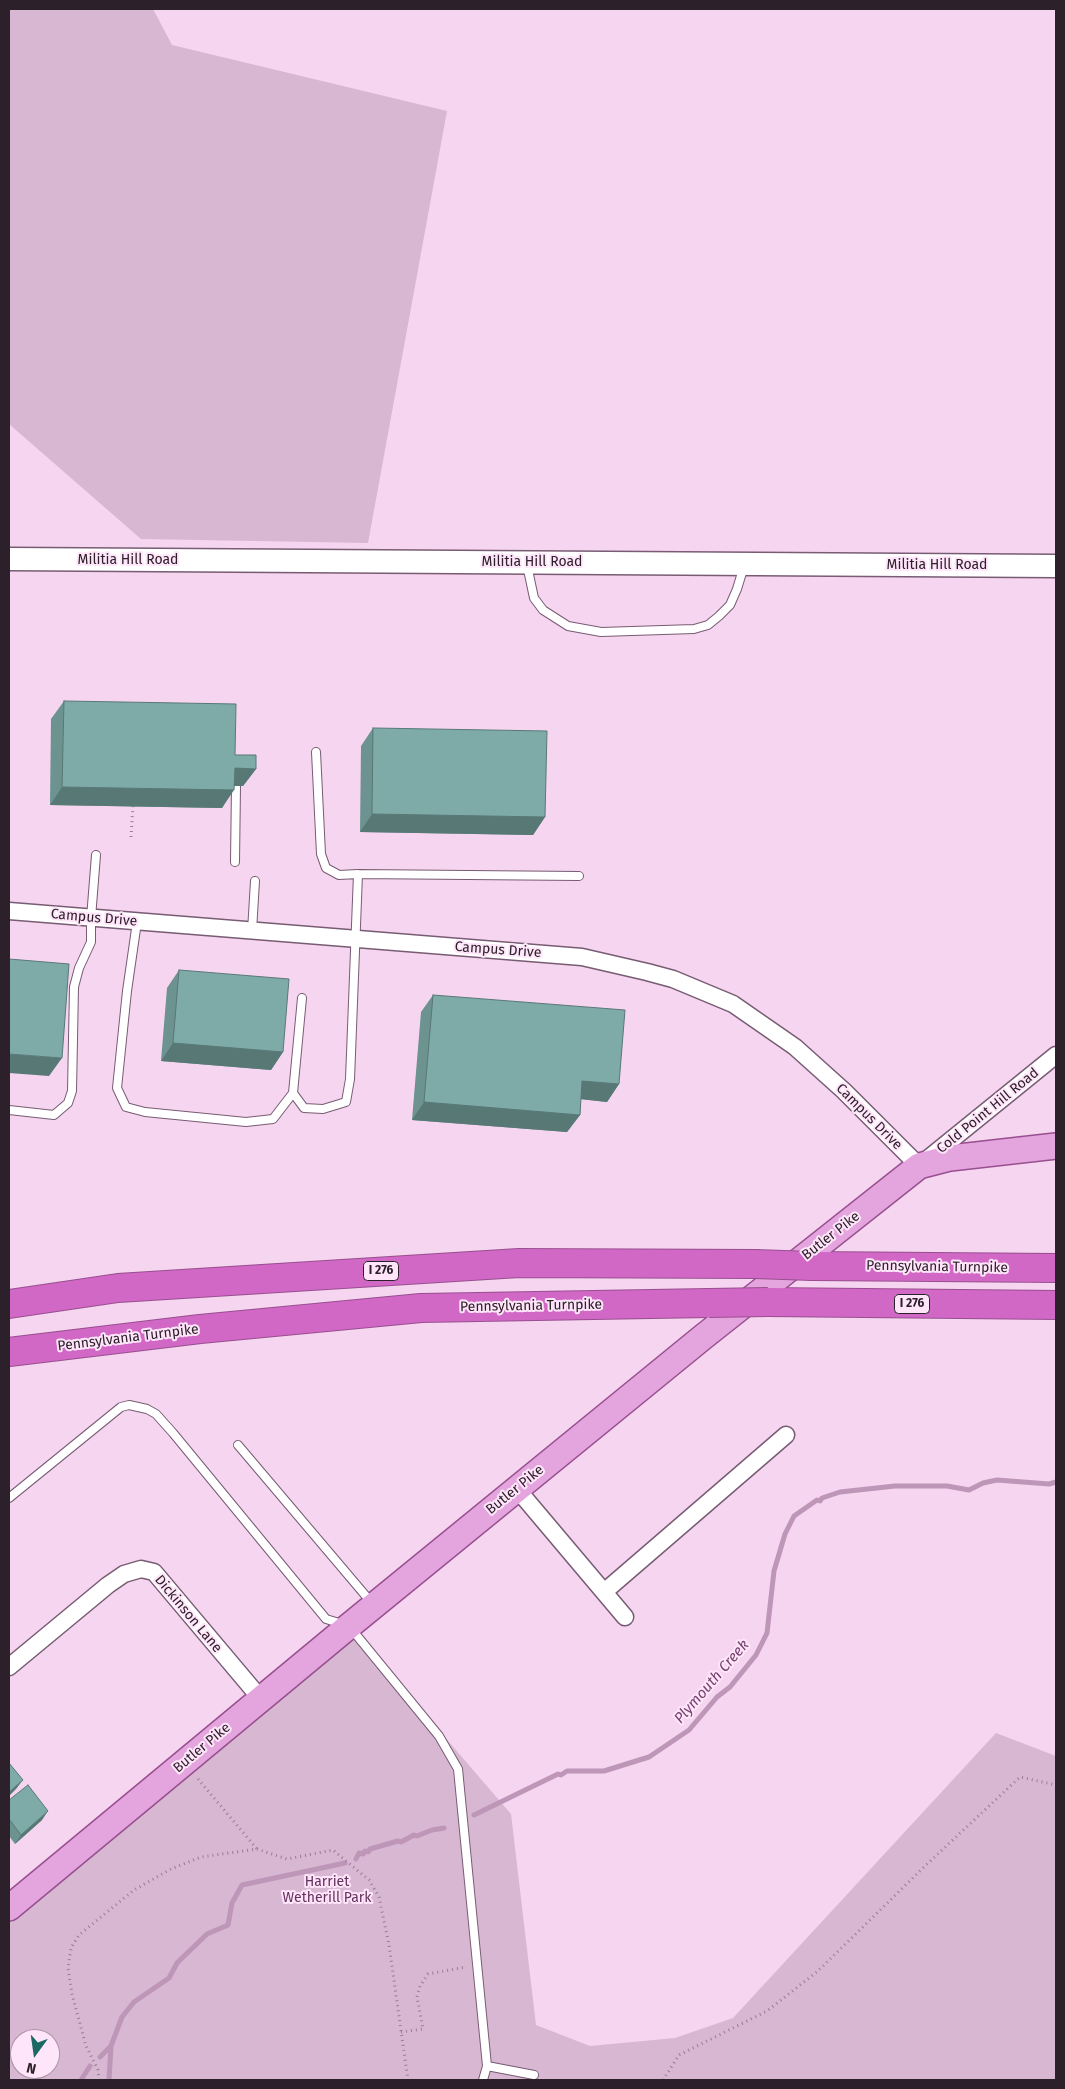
<!DOCTYPE html>
<style>
body{margin:0}
#map{position:relative;width:1065px;height:2089px;overflow:hidden;background:#f5d5ef;font-family:"Fira Sans",sans-serif}
canvas{display:block}
.frame{position:absolute;inset:0;border:10px solid #2c202a;pointer-events:none}
.north{position:absolute;left:10px;top:2029px;width:50px;height:50px;box-sizing:border-box;background:#ffe5fa;border:1px solid #ab96a7;border-radius:50%;rotate:194deg;font-size:14px;font-weight:700;line-height:20px;text-align:center;color:#2c202a}
.north::after{content:'';display:block;margin:auto;width:18px;height:22px;background:#1b6864;clip-path:polygon(50% 0,100% 100%,50% 72%,0 100%)}
</style>
<div id="map">
<canvas width="1065" height="2089"></canvas>
<div class="frame"></div>
<div class="north">N</div>
</div>
<script>
const g = document.querySelector('canvas').getContext('2d');
g.lineJoin = 'round';
function paint(path, color) {
  g.fillStyle = color;
  g.fill(path, 'evenodd');
}
function poly(rows) {
  const path = new Path2D();
  for (const r of rows) {
    path.moveTo(r[0], r[1]);
    for (let i = 2; i < r.length; i += 2) path.lineTo(r[i], r[i + 1]);
  }
  return path;
}
function stroke(path, color, width, dash) {
  g.strokeStyle = color;
  g.lineWidth = width;
  g.lineCap = dash ? 'butt' : 'round';
  g.setLineDash(dash || []);
  g.stroke(path);
}
function drawText(font, color, halo, rows, align = 'center') {
  g.font = font + ' "Fira Sans",sans-serif';
  g.lineWidth = 4;
  g.setLineDash([]);
  g.textBaseline = 'middle';
  g.strokeStyle = halo;
  g.fillStyle = color;
  for (const [text, x, y, turn = 0] of rows) {
    g.save();
    g.translate(x, y);
    g.rotate((+turn || 0) * Math.PI / 180);
    g.textAlign = isNaN(turn) ? turn : align;
    if (halo) g.strokeText(text, 0, 0);
    g.fillText(text, 0, 0);
    g.restore();
  }
}
paint(poly([
 [9,9,153,9,172,45,447,111,368,543,141,539,9,424],
 [349,1626,511,1814,536,2025,590,2046,675,2038,733,2018,996,1733,1056,1756,1056,2080,9,2080,9,1908],
 [20,2039,50,2039,50,2069,20,2069]
]), '#d7b7d2');
stroke(poly([
 [474,1815,558,1774,561,1775,567,1771,604,1771,649,1757,689,1730,717,1697,730,1687,756,1655,767,1633,774,1571,785,1534,794,1516,817,1500,820,1501,822,1498,840,1492,895,1486,947,1486,969,1490,983,1483,997,1480,1049,1484,1056,1482],
 [356,1859,359,1853,363,1854,365,1851,368,1852,370,1849,398,1841,401,1842,414,1835,417,1836,432,1830,444,1828],
 [100,2057,111,2046,122,2017,134,2002,169,1978,177,1963,207,1934,228,1925,232,1903,242,1885,345,1863],
 [81,2080,90,2066],
 [109,2080,111,2046]
]), '#be96b7', 5);
const lane = poly([
 [527,565,534,598,543,610,568,626,601,632,694,629,708,625,719,616,730,605,737,589,744,566],
 [316,752,321,854,326,868,339,875,358,874],
 [235,862,236,786],
 [137,922,127,991,117,1088,126,1107,145,1112,246,1122,273,1119,293,1093,304,1108,323,1109,346,1102,350,1079,358,874,579,876],
 [252,931,255,881],
 [293,1093,302,998],
 [9,1110,54,1115,68,1103,72,1091,74,987,79,968,91,942,91,918,96,855],
 [238,1445,371,1602],
 [9,1498,121,1407,129,1405,147,1409,156,1414,173,1433,326,1619,349,1626,439,1736,458,1769,487,2066,534,2075],
 [483,2080,487,2066]
]);
const street = poly([
 [9,911,582,957,647,972,673,979,733,1004,795,1047,844,1091,919,1166,1056,1055],
 [517,1489,625,1617],
 [604,1592,786,1435],
 [9,1667,108,1585,124,1574,141,1569,154,1572,261,1699]
]);
const secondary = poly([
 [9,559,1056,566]
]);
const primary = poly([
 [9,1908,349,1626,703,1337,919,1166,950,1158,1056,1146]
]);
const highway = poly([
 [812,1266,1056,1268],
 [768,1302,1056,1305],
 [9,1304,118,1288,519,1263,755,1264],
 [9,1352,200,1329,421,1308,709,1303]
]);
stroke(lane, '#775c73', 10);
stroke(street, '#775c73', 19);
stroke(secondary, '#775c73', 25);
stroke(primary, '#984f8f', 28);
stroke(highway, '#984f8f', 30);
stroke(poly([
 [131,837,133,806],
 [198,1779,257,1849],
 [401,2032,423,2029,417,1997,420,1986,428,1974,466,1967],
 [99,2080,98,2070,86,2046,72,1994,68,1968,71,1948,79,1935,134,1890,171,1869,201,1857,257,1849,287,1859,333,1850,369,1880,379,1897,389,1945,408,2080],
 [663,2080,679,2055,767,2011,818,1971,924,1867,1020,1777,1056,1785]
]), '#967f92', 3, [1, 4]);
stroke(lane, '#fff', 8);
stroke(street, '#fff', 16);
stroke(secondary, '#fff', 22);
stroke(primary, '#e4a4dd', 25);
stroke(highway, '#d268c6', 28);
const highwayBridge = poly([
 [755,1264,812,1266],
 [709,1303,768,1302]
]);
stroke(highwayBridge, '#984f8f', 30, []);
stroke(highwayBridge, '#d268c6', 28);
paint(poly([
 [64,701,235,755,256,769,243,786,234,786,222,808,50,805,51,719],
 [373,728,545,817,533,835,360,832,361,746],
 [179,970,283,1052,271,1070,161,1061,167,988],
 [433,995,619,1084,607,1102,581,1099,580,1115,567,1132,412,1120,421,1012],
 [9,1800,42,1820,15,1844,9,1836]
]), '#6c9390');
paint(poly([
 [235,768,256,769,243,786,222,786],
 [62,787,234,790,222,808,50,805],
 [372,814,545,817,533,835,360,832],
 [173,1043,283,1052,271,1070,161,1061],
 [9,1054,62,1058,49,1076,9,1073],
 [582,1081,619,1084,607,1102,570,1098],
 [424,1102,580,1115,567,1132,412,1120],
 [23,1780,16,1789,9,1796,9,1792],
 [48,1811,42,1820,15,1844,21,1835]
]), '#587876');
const building = poly([
 [64,701,236,704,235,755,256,755,256,769,235,768,234,790,62,787,64,701],
 [373,728,547,731,545,817,372,814,373,728],
 [9,959,69,964,62,1058,9,1054,9,959],
 [179,970,289,979,283,1052,173,1043,179,970],
 [433,995,625,1010,619,1084,582,1081,580,1115,424,1102,433,995],
 [9,1763,23,1780,9,1792,9,1763],
 [28,1785,48,1811,21,1835,9,1819,9,1800,28,1785]
]);
paint(building, '#7eaba8');
stroke(building, '#587876', 1);
for (const [x, y, w] of [
 [381,1271,35],
 [912,1304,35]
]) {
  const box = new Path2D();
  box.roundRect(x - w / 2, y - 9.5, w, 19, 4);
  g.fillStyle = '#ffe5fa';
  g.fill(box);
  stroke(box, '#2c202a', 1);
}
drawText('bold 12px', '#2c202a', null, [
 ["I 276",381,1271],
 ["I 276",912,1304]
]);
drawText('14px', '#2c202a', '#ffe5fa', [
 ["Militia Hill Road",128,560],
 ["Militia Hill Road",532,562],
 ["Militia Hill Road",937,565],
 ["Campus Drive",94,918,5],
 ["Campus Drive",498,950,4],
 ["Cold Point Hill Road",988,1111,-39],
 ["Campus Drive",869,1117,45],
 ["Butler Pike",831,1236,-38],
 ["Pennsylvania Turnpike",937,1267,1],
 ["Pennsylvania Turnpike",531,1306,-1],
 ["Pennsylvania Turnpike",128,1338,-7],
 ["Butler Pike",515,1490,-39],
 ["Dickinson Lane",188,1614,50],
 ["Butler Pike",202,1748,-40]
]);
drawText('14px', '#63315d', '#ffe5fa', [
 ["Harriet",327,1882],
 ["Wetherill Park",327,1898]
]);
drawText('italic 15px', '#74416e', '#ffe5fa', [
 ["Plymouth Creek",712,1682,-49]
]);
</script>
